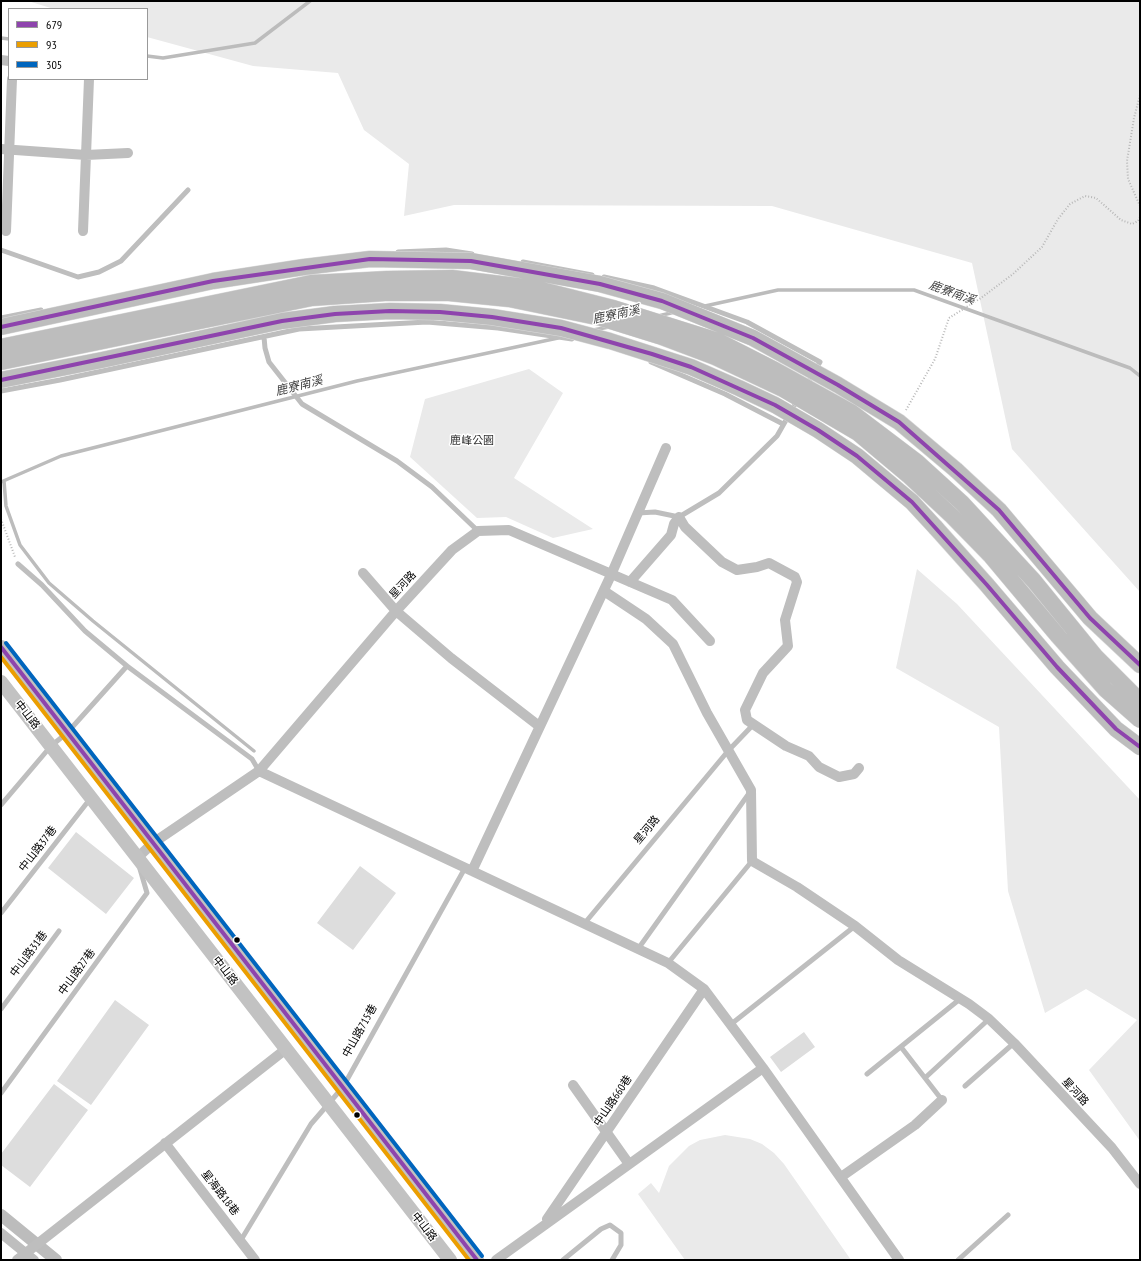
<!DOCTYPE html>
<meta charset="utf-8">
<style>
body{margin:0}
#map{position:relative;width:1141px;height:1261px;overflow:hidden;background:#fff;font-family:"PT Sans Narrow",sans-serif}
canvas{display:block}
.frame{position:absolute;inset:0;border:2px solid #000;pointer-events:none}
.legend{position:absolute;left:8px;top:8px;width:140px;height:72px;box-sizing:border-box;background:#fff;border:1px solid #999;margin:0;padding:5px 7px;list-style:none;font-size:12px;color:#000}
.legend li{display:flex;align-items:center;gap:8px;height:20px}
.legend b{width:20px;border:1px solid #999}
</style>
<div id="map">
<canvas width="1141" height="1261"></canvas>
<div class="frame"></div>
<ul class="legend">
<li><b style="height:5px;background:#8e44ad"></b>679</li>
<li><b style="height:5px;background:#eb9e00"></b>93</li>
<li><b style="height:5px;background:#0065bd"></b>305</li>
</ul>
</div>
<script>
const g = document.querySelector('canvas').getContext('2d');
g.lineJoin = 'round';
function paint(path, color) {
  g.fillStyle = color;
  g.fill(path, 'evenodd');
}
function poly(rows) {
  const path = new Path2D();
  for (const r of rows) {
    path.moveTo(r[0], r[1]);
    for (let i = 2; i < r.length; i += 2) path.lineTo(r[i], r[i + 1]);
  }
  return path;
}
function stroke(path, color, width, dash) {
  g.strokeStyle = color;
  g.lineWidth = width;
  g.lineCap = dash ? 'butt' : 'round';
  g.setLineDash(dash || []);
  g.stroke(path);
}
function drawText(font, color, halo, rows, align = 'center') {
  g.font = font + ' "PT Sans Narrow","Noto Sans TC",sans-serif';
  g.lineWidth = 3;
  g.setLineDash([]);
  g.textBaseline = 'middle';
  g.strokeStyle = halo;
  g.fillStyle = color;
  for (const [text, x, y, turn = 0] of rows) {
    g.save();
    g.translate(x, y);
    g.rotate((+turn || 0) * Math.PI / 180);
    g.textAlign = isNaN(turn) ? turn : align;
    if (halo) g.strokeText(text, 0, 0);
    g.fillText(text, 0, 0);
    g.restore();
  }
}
paint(poly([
 [28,1,1140,1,1140,592,1012,449,972,263,772,206,454,205,404,216,409,164,364,130,338,73,253,66,147,37,147,9,54,9],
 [529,369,563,393,514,478,593,529,553,538,506,517,477,518,410,457,425,399],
 [917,569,957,604,1140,800,1140,1141,1089,1070,1137,1020,1086,989,1045,1013,1008,891,999,727,896,668],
 [725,1135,750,1139,762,1144,774,1153,784,1164,851,1260,685,1260,638,1194,651,1183,659,1193,669,1166,689,1146,700,1140]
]), '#eaeaea');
stroke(poly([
 [1,38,9,39],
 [147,56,163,58,255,43,310,1],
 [705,306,778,290,914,290,1130,368,1140,376],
 [658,316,675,312],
 [593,330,609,327],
 [4,481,6,506,20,545,49,583,93,621,254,751],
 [1,482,61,456,357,381,558,338]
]), '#bcbcbc', 3.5);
stroke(poly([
 [1,1215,56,1260]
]), '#bcbcbc', 12);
paint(poly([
 [76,832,134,878,106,914,48,868],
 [360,866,396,893,353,950,317,923],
 [115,1000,149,1025,91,1105,57,1081],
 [804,1032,815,1047,781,1072,770,1057],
 [54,1084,88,1110,30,1187,1,1165,1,1154]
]), '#ddd');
const primary = poly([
 [956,470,999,510,1090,618,1140,665],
 [936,528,987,585,1057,667,1116,729,1140,747]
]);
stroke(primary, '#dbdbdb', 17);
stroke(poly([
 [1140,95,1134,118,1127,161,1128,179,1140,206],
 [906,410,935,359,949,318,981,298,1013,274,1042,247,1058,219,1070,204,1085,196,1096,198,1121,220,1132,224,1138,221,1140,217],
 [1,519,15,557]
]), '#b8b8b8', 2, [1, 2]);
stroke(poly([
 [1,250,78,277,99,272,121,261,188,190],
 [398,252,446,250,472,254],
 [523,262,592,275],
 [604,277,654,288,747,322,820,362,806,386],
 [1,318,41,310],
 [264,337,265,348,269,362,302,404,397,461,432,487,478,531],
 [651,362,725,394,783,424],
 [1,391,60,380,299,329,427,322,498,328,572,339],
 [638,513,655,512,679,517,719,493,777,436,798,399],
 [18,564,42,585,85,631,127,666],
 [1,805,51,746,67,733,127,666,252,759,259,771],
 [1,913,90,799],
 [584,924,728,751,751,727,748,722],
 [638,949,750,792],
 [668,963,752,861],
 [1,1009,59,931],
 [730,1025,855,926],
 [901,1047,942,1100],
 [867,1074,960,999],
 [926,1077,989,1019],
 [965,1086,1014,1043],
 [1,1093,147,893,140,869],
 [241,1240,311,1124,343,1087,465,868],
 [563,1260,601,1229,610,1225,621,1233,621,1245,612,1260],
 [958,1260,1008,1215]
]), '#bebebe', 5);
stroke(poly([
 [1,60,9,61],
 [1,149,86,155,128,153],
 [6,231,12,79],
 [83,231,89,79],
 [363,573,396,611,451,658,539,726],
 [630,582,671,535,674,524,679,517,685,527,722,562,737,570,757,567,769,563,795,577,797,582,785,620,788,646,763,673,745,710,747,720,786,746,809,756,819,767,839,777,854,774,859,768],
 [604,591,646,619,673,644,707,713,751,790,752,861,797,887,855,926,898,960,969,1004,989,1019,1014,1043,1112,1148,1140,1184],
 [259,771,668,963,704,989,763,1068,899,1260],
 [137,858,153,843,259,771,396,611,452,550,478,531,509,530,672,600,710,641],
 [472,871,611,575,666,448],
 [573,1085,629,1164],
 [165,1143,255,1260],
 [841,1177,915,1125,942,1100],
 [547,1219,704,989],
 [1,1233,34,1260],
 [17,1260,286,1049],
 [496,1260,763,1068]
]), '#bebebe', 10);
stroke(poly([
 [1,647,477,1260],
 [1,682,450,1260]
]), '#c2c2c2', 14);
stroke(primary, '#bdbdbd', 16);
const primaryBridge = poly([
 [1,327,213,281,304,267,370,259,471,261,600,284,662,301,753,338,838,385,899,422,956,470],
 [1,347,311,283,387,279,452,278,534,288,613,308,718,341,775,370,851,412,917,462,962,503,1034,581,1096,657,1140,701],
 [1,362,312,298,385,293,449,293,509,299,601,318,662,337,715,357,783,389,858,433,908,475,952,516,991,556,1058,636,1106,690,1140,720],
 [1,380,102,360,282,321,335,314,390,311,440,312,492,317,561,328,610,341,691,367,739,388,775,405,818,430,857,456,912,502,936,528]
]);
stroke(primaryBridge, '#dbdbdb', 17, []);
stroke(primaryBridge, '#bdbdbd', 16);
stroke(poly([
 [1,327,213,281,370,259,471,261,600,284,662,301,753,338,838,385,899,422,999,510,1090,618,1140,665],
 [1,380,282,321,335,314,390,311,440,312,492,317,561,328,652,354,691,367,775,405,818,430,857,456,912,502,987,585,1057,667,1116,729,1140,747],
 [1,647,477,1260]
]), '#8e44ad', 4);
stroke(poly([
 [1,657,469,1260]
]), '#eb9e00', 4);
stroke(poly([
 [6,643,482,1256]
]), '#0065bd', 4);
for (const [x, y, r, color] of [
 [237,940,3.5,"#000"],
 [357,1115,3.5,"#000"]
]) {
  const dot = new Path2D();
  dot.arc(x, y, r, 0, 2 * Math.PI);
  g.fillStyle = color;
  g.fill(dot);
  stroke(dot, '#fff', 1.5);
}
drawText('11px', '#303030', '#fff', [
 ["鹿峰公園",472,441]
]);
drawText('11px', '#000', '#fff', [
 ["星河路",403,585,-47],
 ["中山路",27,715,52],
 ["星河路",647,830,-50],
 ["中山路37巷",38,849,-52],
 ["中山路31巷",29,954,-53],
 ["中山路",225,971,52],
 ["中山路27巷",77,972,-54],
 ["中山路715巷",360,1031,-61],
 ["星河路",1075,1092,47],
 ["中山路660巷",613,1101,-56],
 ["星海路18巷",220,1193,52],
 ["中山路",424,1227,52]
]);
drawText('italic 12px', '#414141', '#fff', [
 ["鹿寮南溪",952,293,20],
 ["鹿寮南溪",616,315,-12],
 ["鹿寮南溪",299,386,-14]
]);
</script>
